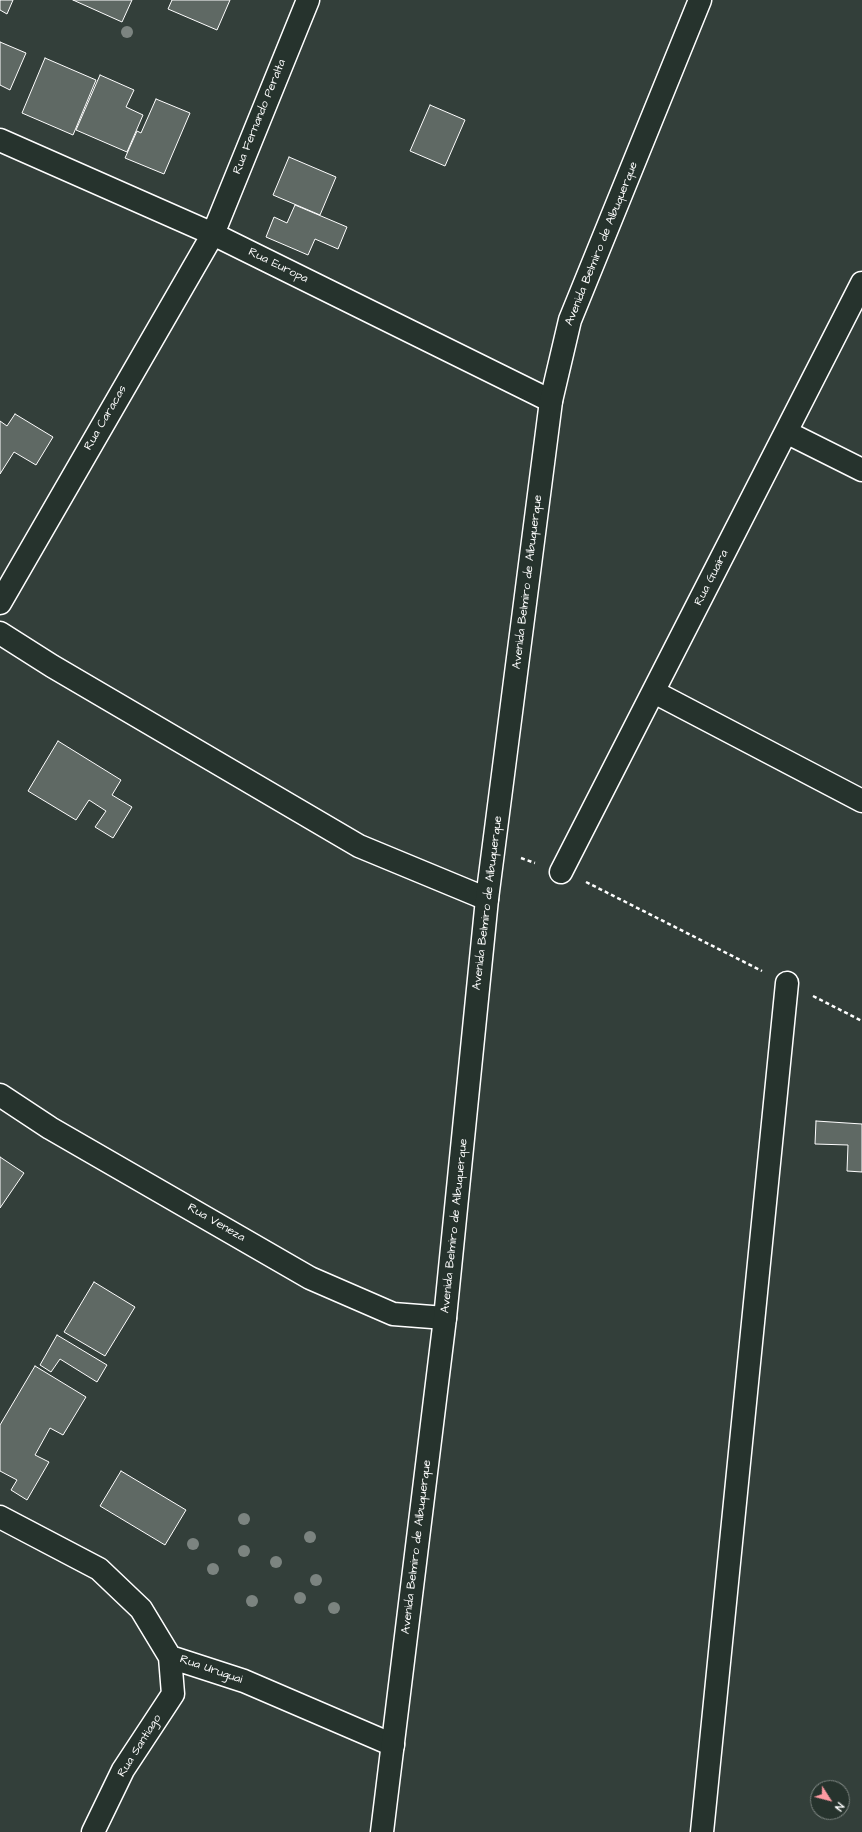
<!DOCTYPE html>
<style>
body{margin:0}
#map{position:relative;width:862px;height:1832px;overflow:hidden;background:#333f3a;font-family:"Architects Daughter",sans-serif}
canvas{display:block}
.north{position:absolute;left:810px;top:1780px;width:40px;height:40px;box-sizing:border-box;background:#26332d;border:1px solid #7d8581;border-radius:50%;rotate:126deg;font-size:11px;font-weight:700;line-height:16px;text-align:center;color:#fff}
.north::after{content:'';display:block;margin:auto;width:14px;height:18px;background:#ff9aa2;clip-path:polygon(50% 0,100% 100%,50% 72%,0 100%)}
</style>
<div id="map">
<canvas width="862" height="1832"></canvas>
<div class="north">N</div>
</div>
<script>
const g = document.querySelector('canvas').getContext('2d');
g.lineJoin = 'round';
function paint(path, color) {
  g.fillStyle = color;
  g.fill(path, 'evenodd');
}
function poly(rows) {
  const path = new Path2D();
  for (const r of rows) {
    path.moveTo(r[0], r[1]);
    for (let i = 2; i < r.length; i += 2) path.lineTo(r[i], r[i + 1]);
  }
  return path;
}
function stroke(path, color, width, dash) {
  g.strokeStyle = color;
  g.lineWidth = width;
  g.lineCap = dash ? 'butt' : 'round';
  g.setLineDash(dash || []);
  g.stroke(path);
}
function drawText(font, color, halo, rows, align = 'center') {
  g.font = font + ' "Architects Daughter",sans-serif';
  g.lineWidth = 3;
  g.setLineDash([]);
  g.textBaseline = 'middle';
  g.strokeStyle = halo;
  g.fillStyle = color;
  for (const [text, x, y, turn = 0] of rows) {
    g.save();
    g.translate(x, y);
    g.rotate((+turn || 0) * Math.PI / 180);
    g.textAlign = isNaN(turn) ? turn : align;
    if (halo) g.strokeText(text, 0, 0);
    g.fillText(text, 0, 0);
    g.restore();
  }
}
const building = poly([
 [0,0,13,0,7,14,0,10,0,0],
 [73,0,132,0,122,22,73,0],
 [172,0,230,0,217,30,168,9,172,0],
 [0,42,26,53,10,90,0,85,0,42],
 [45,58,96,80,73,135,22,113,45,58],
 [100,75,134,90,126,107,143,115,127,152,76,130,100,75],
 [156,99,190,113,164,174,125,158,137,131,141,133,156,99],
 [430,105,465,120,445,166,410,151,430,105],
 [289,157,336,177,320,215,273,195,289,157],
 [295,205,347,227,338,249,315,239,308,255,266,237,274,217,287,223,295,205],
 [15,414,53,437,36,465,14,452,0,474,0,421,7,426,15,414],
 [58,741,121,780,112,795,132,807,113,838,95,827,106,811,89,800,76,820,28,791,58,741],
 [816,1121,862,1124,862,1172,847,1171,848,1145,815,1144,816,1121],
 [0,1157,24,1173,0,1208,0,1157],
 [94,1282,135,1307,105,1356,64,1332,94,1282],
 [57,1335,107,1365,97,1382,60,1359,51,1372,40,1365,57,1335],
 [35,1366,86,1397,63,1435,50,1428,35,1455,49,1462,27,1500,11,1490,17,1480,0,1471,0,1425,35,1366],
 [121,1471,186,1510,165,1545,100,1506,121,1471]
]);
paint(building, '#5f6964');
stroke(building, '#fff', 1);
const minor = poly([
 [0,140,213,234,551,401],
 [786,432,862,470],
 [0,603,213,234,308,0],
 [0,633,52,666,359,846,487,899],
 [654,692,862,801],
 [561,872,862,283],
 [0,1095,50,1128,310,1278,393,1314,445,1318],
 [0,1517,99,1569,141,1609,170,1657,244,1681,393,1745],
 [93,1832,123,1770,173,1694,170,1657],
 [702,1832,787,983]
]);
const secondary = poly([
 [382,1832,445,1318,487,899,551,401,570,320,700,0]
]);
stroke(minor, '#fff', 25);
stroke(secondary, '#fff', 25);
stroke(poly([
 [521,858,535,863],
 [586,882,762,971],
 [813,996,862,1021]
]), '#fff', 2.5, [4, 3]);
stroke(minor, '#26332d', 22);
stroke(secondary, '#26332d', 22);
g.fillStyle = '#7c8480';
for (const [x, y] of [
 [127,32],
 [244,1519],
 [310,1537],
 [193,1544],
 [244,1551],
 [276,1562],
 [213,1569],
 [316,1580],
 [300,1598],
 [252,1601],
 [334,1608]
]) {
  g.beginPath();
  g.arc(x, y, 6, 0, 2 * Math.PI);
  g.fill();
}
drawText('12px', '#fff', '#26332d', [
 ["Rua Fernando Peralta",260,117,-68],
 ["Avenida Belmiro de Albuquerque",602,244,-68],
 ["Rua Europa",278,266,26],
 ["Rua Caracas",106,418,-60],
 ["Rua Guaira",712,578,-63],
 ["Avenida Belmiro de Albuquerque",528,582,-83],
 ["Avenida Belmiro de Albuquerque",488,903,-83],
 ["Rua Veneza",216,1223,30],
 ["Avenida Belmiro de Albuquerque",455,1226,-84],
 ["Avenida Belmiro de Albuquerque",417,1547,-83],
 ["Rua Uruguai",211,1670,19],
 ["Rua Santiago",140,1746,-58]
]);
</script>
